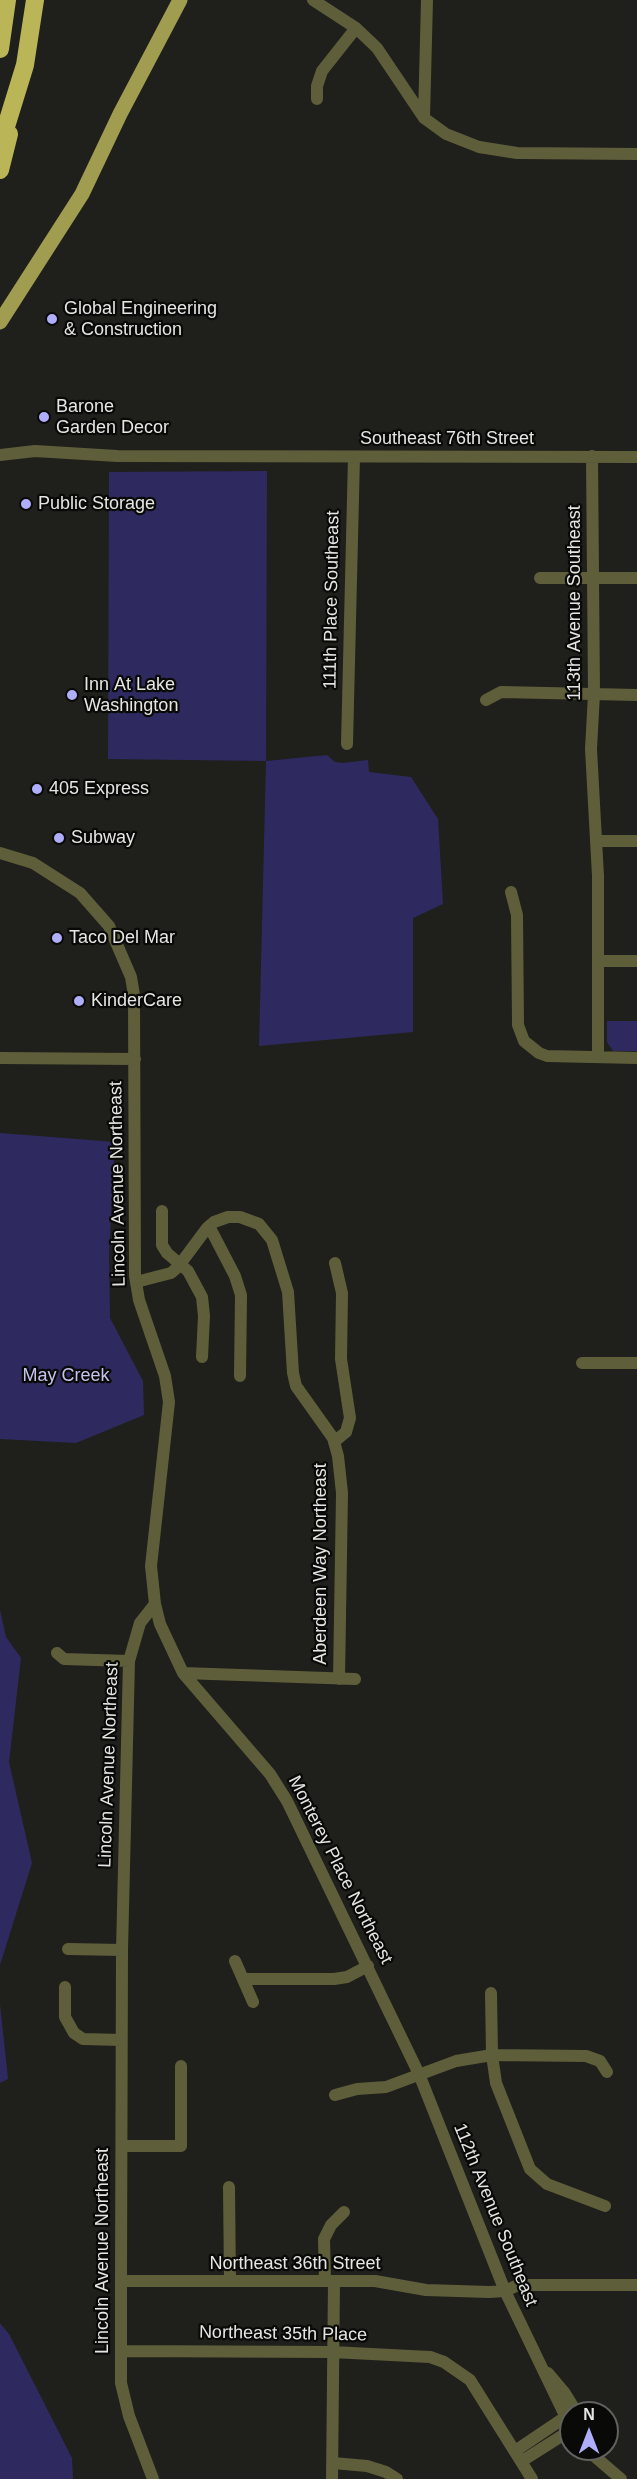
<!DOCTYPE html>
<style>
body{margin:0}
#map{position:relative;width:637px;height:2479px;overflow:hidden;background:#1f1f1c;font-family:Arial,sans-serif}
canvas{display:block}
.north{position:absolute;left:559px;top:2401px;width:60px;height:60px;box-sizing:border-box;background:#090907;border:2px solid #61615f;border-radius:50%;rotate:0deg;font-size:16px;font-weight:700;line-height:24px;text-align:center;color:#e5e5e3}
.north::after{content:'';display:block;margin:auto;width:21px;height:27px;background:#afaefa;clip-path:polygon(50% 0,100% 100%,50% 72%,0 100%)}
</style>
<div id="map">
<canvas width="637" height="2479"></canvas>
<div class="north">N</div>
</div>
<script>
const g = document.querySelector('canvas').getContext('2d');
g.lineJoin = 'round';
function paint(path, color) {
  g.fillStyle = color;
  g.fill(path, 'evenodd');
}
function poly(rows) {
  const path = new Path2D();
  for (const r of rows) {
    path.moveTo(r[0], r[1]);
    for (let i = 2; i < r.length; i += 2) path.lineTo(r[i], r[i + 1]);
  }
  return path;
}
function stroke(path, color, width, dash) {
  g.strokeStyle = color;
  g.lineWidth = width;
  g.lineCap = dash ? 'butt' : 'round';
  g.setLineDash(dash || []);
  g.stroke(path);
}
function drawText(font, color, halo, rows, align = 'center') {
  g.font = font + ' Arial,sans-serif';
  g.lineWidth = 4.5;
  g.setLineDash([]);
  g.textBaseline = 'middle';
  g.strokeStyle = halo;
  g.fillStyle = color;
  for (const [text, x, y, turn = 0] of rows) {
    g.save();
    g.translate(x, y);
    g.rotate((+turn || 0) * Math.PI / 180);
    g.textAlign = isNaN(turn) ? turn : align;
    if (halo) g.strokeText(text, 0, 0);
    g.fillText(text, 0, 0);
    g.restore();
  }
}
paint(poly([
 [267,471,266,761,327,755,335,762,343,763,368,760,369,772,411,777,438,819,443,904,413,918,413,1032,259,1046,266,761,108,759,109,472],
 [607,1021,637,1021,637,1051,613,1051,607,1042],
 [0,1133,115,1142,109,1254,110,1318,143,1381,144,1415,76,1443,0,1439],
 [0,1610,6,1637,21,1658,9,1762,32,1863,0,1965],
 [0,2004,8,2079,0,2083],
 [0,2323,9,2334,72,2458,73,2479,0,2479]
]), '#2e2a60');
stroke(poly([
 [313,0,356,28,377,48,424,118,446,134,479,147,517,153,637,154],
 [317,99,317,86,322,71,356,28],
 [424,118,427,0],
 [0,455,35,451,117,456,637,457],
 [592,456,594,694,591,749,598,876,598,1057],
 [540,578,637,578],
 [486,700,501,692,637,695],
 [347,744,354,457],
 [596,841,637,841],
 [0,853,33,863,80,893,109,926,131,977,134,995,135,1276,139,1300,165,1376,169,1402,151,1566,155,1604,160,1624,183,1673,270,1774,287,1801,419,2074,505,2291,571,2428],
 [511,892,517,915,518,1025,524,1041,539,1053,547,1056,637,1058],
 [598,961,637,961],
 [0,1058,135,1059],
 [162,1211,162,1245,167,1253,188,1271,202,1297,204,1316,202,1357],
 [209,1226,235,1276,241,1295,240,1376],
 [136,1282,171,1273,178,1267,207,1228,214,1222,228,1217,240,1217,259,1224,272,1240,288,1292,293,1373,296,1386,333,1438,338,1456,342,1493,339,1679],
 [582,1363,637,1363],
 [334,1442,346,1432,350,1418,341,1359,342,1293,335,1263],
 [57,1653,64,1659,129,1661],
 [183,1673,355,1679],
 [68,1949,122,1950],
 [235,1961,253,2002],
 [243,1979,334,1979,347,1977,368,1966],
 [65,1987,65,2017,74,2033,83,2039,121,2040],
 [491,1993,492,2055,496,2083,530,2169,547,2184,605,2206],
 [335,2095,357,2089,386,2087,456,2061,492,2055,586,2056,600,2061,607,2072],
 [122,2146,181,2146,181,2066],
 [229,2187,230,2281],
 [121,2281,375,2281,426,2290,489,2292,505,2291,518,2285,637,2285],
 [325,2281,324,2239,331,2225,344,2212],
 [121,2351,332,2352,430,2357,444,2362,470,2380,532,2479],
 [548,2373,564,2392,577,2413],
 [586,2449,621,2479],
 [515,2451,564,2418],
 [522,2461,571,2430],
 [333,2463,367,2466,386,2472,397,2479],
 [153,2479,129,2416,121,2383,121,2281,122,1950,129,1661,140,1623,155,1604],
 [332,2479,334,2281]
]), '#5f5e3a', 12);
stroke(poly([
 [0,322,82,194,120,114,180,0]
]), '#a09d50', 15);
stroke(poly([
 [0,49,7,0],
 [0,146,25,65,35,0],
 [0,170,9,134]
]), '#bab657', 18);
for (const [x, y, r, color] of [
 [52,319,6,"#afaefa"],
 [44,417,6,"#afaefa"],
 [26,504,6,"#afaefa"],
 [72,695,6,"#afaefa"],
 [37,789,6,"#afaefa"],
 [59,838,6,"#afaefa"],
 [57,938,6,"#afaefa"],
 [79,1001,6,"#afaefa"]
]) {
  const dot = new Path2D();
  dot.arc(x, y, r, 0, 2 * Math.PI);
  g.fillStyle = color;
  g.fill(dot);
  stroke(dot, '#090907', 2);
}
drawText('18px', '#e5e5e3', '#090907', [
 ["Global Engineering",64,309],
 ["& Construction",64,330],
 ["Barone",56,407],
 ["Garden Decor",56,428],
 ["Public Storage",38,504],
 ["Inn At Lake",84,685],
 ["Washington",84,706],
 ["405 Express",49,789],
 ["Subway",71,838],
 ["Taco Del Mar",69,938],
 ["KinderCare",91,1001]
], 'left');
drawText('18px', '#e5e5e3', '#090907', [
 ["Southeast 76th Street",447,439],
 ["111th Place Southeast",332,600,-89],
 ["113th Avenue Southeast",575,603,-90],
 ["Lincoln Avenue Northeast",118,1184,-91],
 ["Aberdeen Way Northeast",321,1564,-90],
 ["Lincoln Avenue Northeast",109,1765,-88],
 ["Monterey Place Northeast",340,1870,63],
 ["112th Avenue Southeast",495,2215,68],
 ["Lincoln Avenue Northeast",103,2251,-90],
 ["Northeast 36th Street",295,2264],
 ["Northeast 35th Place",283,2334,1]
]);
drawText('18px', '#c3c4ee', '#090907', [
 ["May Creek",66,1376]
]);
</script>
